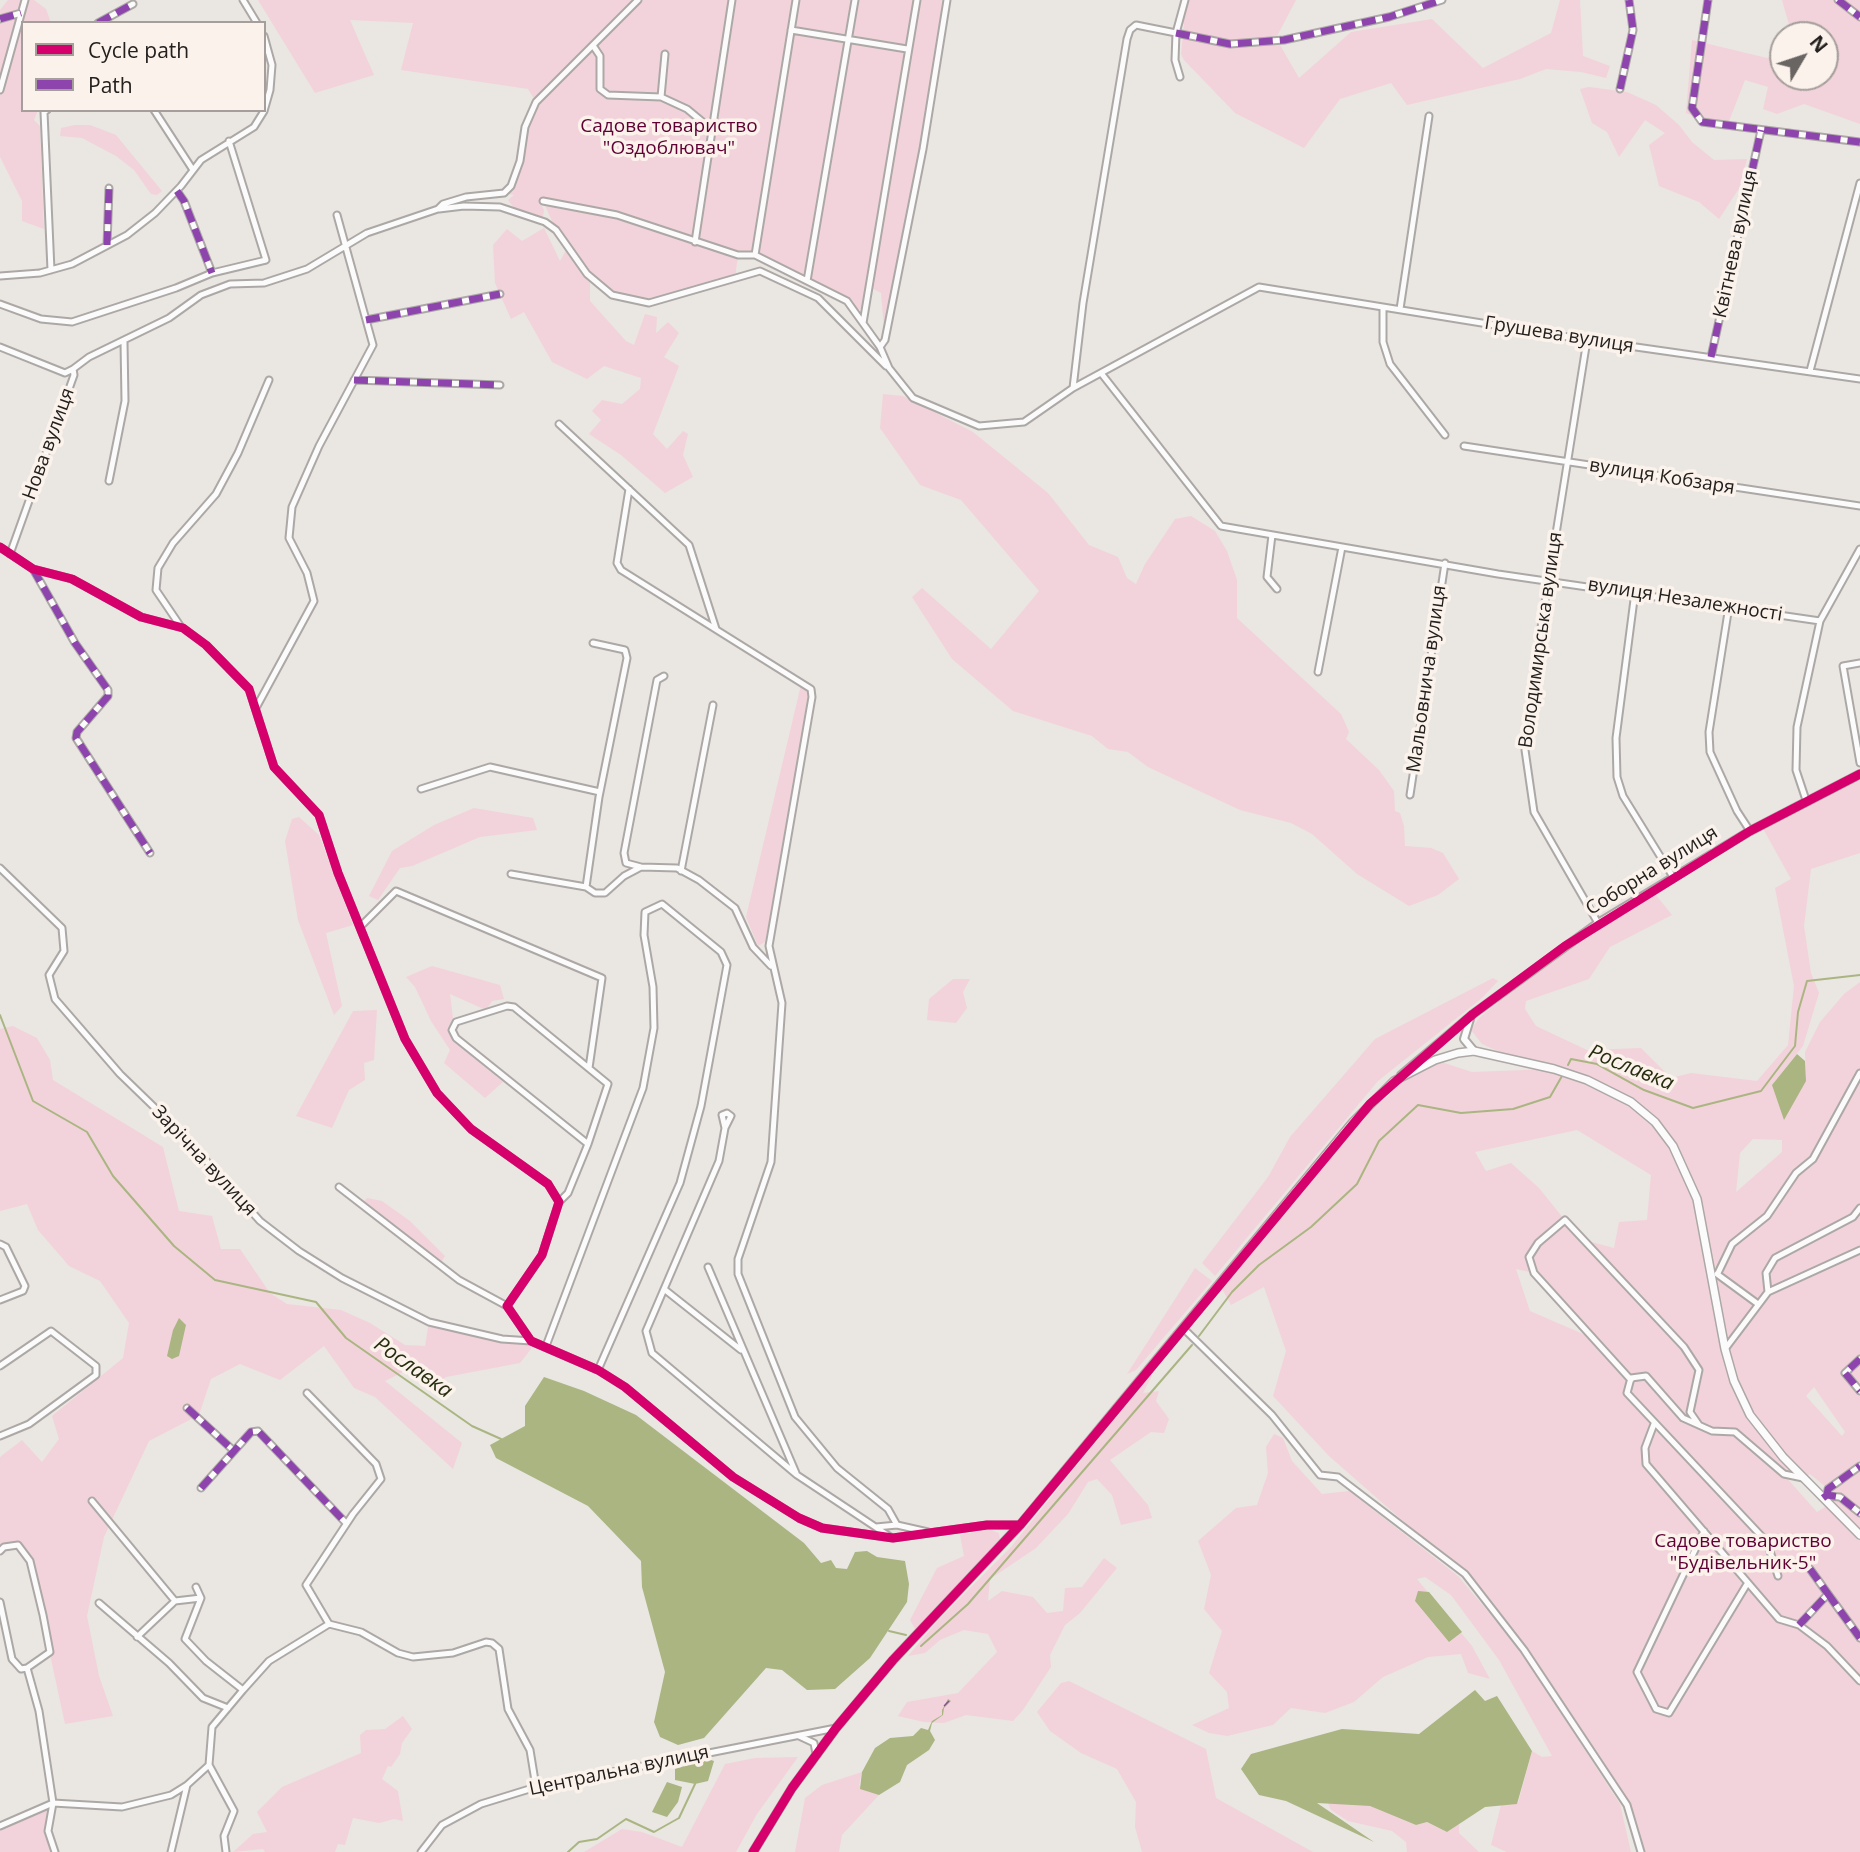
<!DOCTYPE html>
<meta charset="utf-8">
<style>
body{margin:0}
#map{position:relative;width:1860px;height:1852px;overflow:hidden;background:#eae6e2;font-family:"Open Sans",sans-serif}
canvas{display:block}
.legend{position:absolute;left:21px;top:21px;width:245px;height:91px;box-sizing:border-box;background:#fbf2ec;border:2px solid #a59e9a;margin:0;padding:9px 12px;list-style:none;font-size:21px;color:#23201e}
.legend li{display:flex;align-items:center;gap:14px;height:35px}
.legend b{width:35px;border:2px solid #a59e9a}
.north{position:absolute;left:1769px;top:21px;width:70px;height:70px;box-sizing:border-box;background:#fbf2ec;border:2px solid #a59e9a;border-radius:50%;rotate:51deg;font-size:19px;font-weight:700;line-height:28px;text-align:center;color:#23201e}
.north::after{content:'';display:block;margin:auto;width:24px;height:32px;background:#696563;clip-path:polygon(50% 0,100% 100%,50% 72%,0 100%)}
</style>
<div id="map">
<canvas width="1860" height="1852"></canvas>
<ul class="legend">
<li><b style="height:9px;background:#d6006c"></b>Cycle path</li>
<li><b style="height:9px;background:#8e44ad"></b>Path</li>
</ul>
<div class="north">N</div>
</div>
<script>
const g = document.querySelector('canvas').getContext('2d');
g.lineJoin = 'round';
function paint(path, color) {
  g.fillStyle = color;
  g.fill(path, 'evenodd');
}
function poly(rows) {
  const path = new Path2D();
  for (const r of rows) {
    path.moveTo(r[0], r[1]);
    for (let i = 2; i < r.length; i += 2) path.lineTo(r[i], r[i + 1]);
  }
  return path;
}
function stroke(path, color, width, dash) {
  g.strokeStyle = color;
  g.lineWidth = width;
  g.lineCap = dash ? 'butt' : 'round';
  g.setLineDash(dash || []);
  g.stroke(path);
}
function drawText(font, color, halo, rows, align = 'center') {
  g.font = font + ' "Open Sans",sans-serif';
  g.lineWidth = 7;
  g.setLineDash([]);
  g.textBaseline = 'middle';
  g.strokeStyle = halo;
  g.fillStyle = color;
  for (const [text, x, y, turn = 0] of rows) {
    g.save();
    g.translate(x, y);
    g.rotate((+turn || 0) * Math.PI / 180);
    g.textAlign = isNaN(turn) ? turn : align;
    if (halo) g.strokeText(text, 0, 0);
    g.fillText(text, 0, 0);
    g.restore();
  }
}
paint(poly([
 [8,0,34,0,46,9,51,23,23,23,23,110,38,110,34,120,40,126,44,229,22,221,22,201,0,157,0,10],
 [258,0,942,0,935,71,885,340,881,293,868,286,865,306,857,311,847,301,755,255,738,255,735,278,649,303,612,295,587,274,556,230,543,201,539,201,544,210,543,217,514,208,508,200,514,195,504,193,509,190,520,161,525,127,536,102,528,89,401,70,413,23,350,20,374,75,315,93],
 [1185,0,1296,0,1276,38,1299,78,1351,32,1432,19,1483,68,1551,33,1560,0,1580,0,1583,56,1610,66,1606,78,1581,72,1546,69,1520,79,1407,105,1391,83,1340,99,1304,148,1235,113,1184,60,1181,54,1184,24,1180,21],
 [1782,0,1860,0,1860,124,1804,104,1777,114,1763,109,1768,87,1745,80,1726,129,1686,113,1692,40,1767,58,1783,50,1783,77,1825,77,1825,35,1792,35],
 [1589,87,1627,92,1656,105,1679,125,1692,142,1714,160,1747,159,1740,187,1719,219,1699,202,1659,186,1649,145,1665,133,1645,120,1619,157,1607,132,1592,123,1580,89],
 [75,125,90,125,116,135,162,191,157,195,151,194,134,170,116,156,82,138,60,136,61,128],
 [544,228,560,261,566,250,590,282,590,301,626,341,634,345,645,314,657,317,656,333,668,322,679,333,664,357,679,366,653,434,667,449,683,431,688,434,683,455,693,477,665,493,621,455,589,434,601,420,592,411,602,400,622,404,640,389,641,378,604,366,587,379,552,362,524,312,511,319,495,283,493,245,507,229,522,241],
 [883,394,903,396,973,432,1048,493,1089,545,1118,557,1127,578,1136,584,1145,564,1175,519,1191,516,1215,531,1227,551,1237,580,1237,618,1341,714,1349,732,1346,739,1379,770,1394,791,1395,811,1400,813,1404,826,1405,846,1431,848,1443,853,1459,879,1438,895,1409,906,1357,874,1312,834,1291,823,1240,810,1148,767,1128,752,1108,749,1092,736,1013,711,952,659,912,597,922,588,991,649,1039,591,961,500,920,485,880,428],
 [801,685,815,691,765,942,758,946,746,917],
 [1860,774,1860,853,1811,869,1804,926,1811,973,1819,993,1803,1046,1772,1085,1806,1081,1805,1052,1820,1022,1844,994,1860,982,1860,1852,1641,1852,1627,1805,1524,1650,1467,1577,1329,1456,1273,1396,1286,1351,1264,1287,1231,1305,1222,1289,1367,1115,1414,1071,1435,1060,1472,1072,1551,1069,1518,1060,1482,1044,1471,1030,1479,1018,1565,946,1652,890,1672,915,1610,947,1589,979,1526,1001,1525,1009,1536,1026,1587,1050,1641,1048,1671,1078,1691,1073,1757,1081,1788,1045,1794,986,1775,888,1791,879,1761,825],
 [1577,1130,1651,1175,1647,1220,1619,1222,1614,1248,1580,1239,1539,1188,1511,1163,1486,1171,1475,1152],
 [1753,1139,1782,1140,1782,1152,1736,1192,1740,1153],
 [1516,1269,1534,1273,1590,1337,1530,1311],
 [1814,1387,1845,1432,1842,1436,1806,1396],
 [1810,1474,1839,1498,1817,1512,1784,1475,1804,1478],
 [474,808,533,818,537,830,480,837,412,866,400,868,378,900,369,896,392,851,434,825],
 [299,817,319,835,353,925,326,933,342,1006,334,1015,298,920,285,841,292,819],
 [432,966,500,985,504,999,492,1001,486,1010,450,994,453,1018,447,1029,454,1041,503,1082,485,1098,444,1063,450,1050,431,1021,415,987,406,977],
 [1493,978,1498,981,1482,998,1378,1081,1215,1276,1202,1263,1268,1177,1290,1137,1375,1039],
 [953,979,970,979,963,992,967,1008,956,1023,927,1020,929,999],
 [377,1010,374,1060,364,1063,365,1080,349,1090,332,1128,296,1116,353,1011],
 [13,1026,37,1038,50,1060,53,1080,163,1147,179,1211,212,1216,221,1249,240,1249,270,1293,287,1304,341,1310,370,1323,405,1345,425,1346,429,1322,502,1339,531,1341,531,1349,520,1363,446,1377,434,1388,407,1370,385,1381,462,1443,453,1469,375,1397,354,1388,324,1346,280,1380,240,1364,211,1379,199,1415,149,1441,104,1537,87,1616,99,1676,113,1716,65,1724,30,1562,18,1545,0,1551,0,1457,22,1440,42,1462,59,1439,52,1416,123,1358,129,1323,100,1281,69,1266,38,1230,27,1204,0,1211,0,1029],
 [367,1198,382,1201,410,1221,445,1256,441,1262,364,1202],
 [1195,1268,1212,1281,1136,1370,1127,1374],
 [1150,1374,1152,1376,1143,1393,1159,1391,1156,1401,1169,1419,1164,1433,1151,1432,1110,1460,1148,1505,1152,1518,1121,1525,1112,1495,1097,1479,1088,1482,1068,1514,1036,1548,990,1579,988,1601,1002,1591,1033,1597,1047,1613,1063,1611,1065,1588,1082,1587,1104,1558,1117,1568,1080,1613,1065,1625,1050,1655,1051,1667,1023,1710,1013,1721,966,1715,944,1723,924,1722,898,1716,907,1702,958,1693,997,1652,988,1634,964,1630,940,1640,925,1653,908,1656,940,1618,1011,1547],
 [1274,1434,1283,1438,1292,1461,1322,1494,1349,1491,1458,1576,1518,1647,1620,1804,1631,1852,1507,1852,1491,1845,1501,1805,1518,1803,1532,1751,1542,1757,1552,1756,1499,1660,1451,1595,1425,1577,1417,1579,1472,1646,1490,1679,1468,1673,1461,1654,1428,1657,1383,1677,1354,1702,1325,1713,1291,1708,1273,1725,1227,1736,1209,1733,1192,1725,1229,1708,1227,1692,1209,1673,1222,1631,1204,1609,1211,1575,1198,1541,1236,1508,1257,1505,1268,1473,1266,1447],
 [988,1529,999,1533,1000,1540,915,1629,910,1620,937,1568,964,1556,960,1535],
 [1069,1681,1206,1749,1216,1798,1313,1852,1142,1852,1135,1827,1136,1802,1117,1769,1081,1753,1050,1731,1037,1712,1061,1683],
 [403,1716,412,1729,402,1743,400,1754,391,1767,388,1766,382,1779,398,1791,403,1821,394,1819,379,1823,353,1818,345,1845,338,1844,335,1852,265,1852,263,1849,233,1852,253,1834,267,1832,257,1812,282,1787,361,1753,360,1735,366,1730,385,1729],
 [798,1757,757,1814,736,1852,584,1852,622,1829,642,1832,682,1847,725,1764,755,1758],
 [862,1772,859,1785,879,1795,842,1835,839,1852,795,1852,805,1798,822,1785],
 [53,1803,48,1831,55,1852,0,1852,0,1826],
 [1328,1803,1370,1806,1416,1825,1426,1822,1447,1832,1459,1824,1459,1833,1479,1852,1407,1852,1406,1842,1392,1831,1348,1821,1331,1810]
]), '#f2d3db');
paint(poly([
 [1797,1054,1805,1061,1806,1081,1784,1120,1772,1085],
 [179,1318,186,1325,179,1356,172,1359,167,1356,173,1330],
 [544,1377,584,1391,636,1415,804,1543,821,1563,831,1560,836,1568,847,1569,855,1552,867,1551,877,1557,905,1561,909,1584,907,1602,870,1658,835,1689,807,1690,782,1670,766,1668,704,1738,678,1745,660,1737,654,1722,665,1672,642,1587,641,1561,588,1506,496,1458,490,1445,525,1426,525,1406],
 [1418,1591,1429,1592,1462,1632,1449,1642,1415,1601],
 [1475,1690,1485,1701,1497,1696,1532,1751,1517,1804,1485,1807,1447,1832,1427,1822,1416,1825,1370,1806,1317,1803,1374,1842,1286,1801,1259,1795,1241,1769,1251,1754,1342,1729,1419,1734],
 [948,1699,951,1701,944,1708,943,1715,932,1723,930,1731,935,1740,929,1750,907,1765,900,1782,879,1795,860,1789,862,1772,875,1748,890,1738,913,1736,921,1728,928,1730,932,1721,942,1715,942,1710],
 [708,1759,714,1761,708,1781,695,1784,675,1780,675,1769],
 [667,1782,682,1787,678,1802,667,1817,652,1812]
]), '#aab582');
stroke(poly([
 [0,1015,33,1101,87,1132,113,1176,174,1246,215,1280,316,1302,346,1338,472,1426,501,1439],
 [1568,1065,1571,1059,1597,1064,1644,1090,1693,1108,1761,1091,1795,1046,1798,1012,1807,981,1860,975],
 [1199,1336,1232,1292,1259,1265,1311,1227,1357,1184,1379,1141,1418,1105,1461,1113,1513,1109,1550,1097,1562,1076],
 [889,1631,906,1635],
 [921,1646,968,1604,1192,1345],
 [568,1852,579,1842,597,1839,626,1819,654,1832,679,1818,695,1784]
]), '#aab582', 2);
const minor = poly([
 [243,0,257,23],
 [1708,0,1692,108,1702,122,1860,142],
 [1838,0,1860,17],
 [0,19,21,13],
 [98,23,133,4],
 [791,30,907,49],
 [594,47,600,56,600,89,608,95,661,97,687,109,710,128],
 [1180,77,1175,60,1176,33,1230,44,1284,40,1389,17,1442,0],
 [1620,89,1633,30,1629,0],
 [0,90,25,0],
 [661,97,665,54],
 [47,110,44,112,51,270],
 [154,110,193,170],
 [177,191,184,201,212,273],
 [543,201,617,215,738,255,755,255,847,301,880,347,889,368,913,398,979,426,1024,422,1073,388,1259,287,1587,340,1860,379],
 [439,209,464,206,500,207,545,222,556,230,587,274,612,295,649,303,760,271,818,298,886,366],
 [695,242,732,0],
 [107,245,109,188],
 [755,255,796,0],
 [0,276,40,273,72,264,127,235,155,213,181,186,201,160,254,127,264,111,270,90,272,65,264,36],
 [807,281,855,0],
 [0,304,41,319,72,322,176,288,212,273,266,260,229,141],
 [1383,307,1383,342,1390,364,1445,435],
 [1400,309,1429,116],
 [366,320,500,294],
 [863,323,917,0],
 [1587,340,1539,640,1525,750,1534,812,1598,923],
 [0,347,65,373,73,369,74,375,10,554],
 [880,347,885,340,923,149,947,0],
 [1711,357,1761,130],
 [73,369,89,357,169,318,201,295,230,284,264,283,307,269,367,233,438,209,443,204,466,197,504,193,511,186,520,161,525,127,536,102,638,0],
 [1810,371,1860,183],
 [1101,373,1221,526,1498,574,1820,621],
 [354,380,500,385],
 [1073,388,1083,303,1127,39,1130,30,1136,25,1176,33,1185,0],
 [559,424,689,545,716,629],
 [1464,446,1860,506],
 [109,481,125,401,124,342],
 [629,489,617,563,621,570,811,689,812,697,769,946,782,1003,771,1162,738,1259,738,1274,795,1417,837,1468,888,1509,897,1525],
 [1272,535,1267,577,1277,589],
 [0,547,33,569,72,579,141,617,183,628,206,645,249,689,274,767,319,815,338,873,405,1039,437,1093,471,1129,548,1184,559,1202,542,1255,507,1306,531,1341,598,1370,625,1387,733,1477,799,1518,822,1528,893,1538,987,1525,1020,1525],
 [33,569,75,643,108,690,108,696,77,732,76,738,150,853],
 [1635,592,1616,738,1617,777,1623,796,1673,877],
 [1729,606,1709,732,1710,752,1737,811,1750,831],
 [181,627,156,590,158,568,173,543,216,494,238,453,269,380],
 [593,643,625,650,627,658,599,797,586,887,595,893,605,893,624,876,641,867],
 [1860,663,1843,666,1860,763],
 [1318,672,1342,547],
 [664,676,657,680,624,853,626,863,641,867,677,868,699,880,735,908,753,947,771,966],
 [257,706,314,601,307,573,289,538,292,507,319,446,373,345,337,215],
 [421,789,490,767,600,792],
 [1410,795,1445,563],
 [1806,800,1796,770,1797,727,1820,621,1860,549],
 [0,868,62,928,64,951,49,975,55,999,120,1074,184,1136,260,1221,299,1251,342,1278,429,1322,502,1339,531,1341],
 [681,871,713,705],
 [511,874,586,887],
 [360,927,396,891,602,978,589,1068],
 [725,1128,722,1115,727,1113,731,1116,725,1128,719,1161,646,1331,652,1353,797,1475,892,1538],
 [339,1187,459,1280,507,1306],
 [559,1202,568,1193,588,1144,608,1084,514,1007,507,1006,456,1022,452,1030,456,1038,588,1144],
 [0,1244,6,1247,25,1286,23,1291,0,1300],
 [708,1267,796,1473],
 [1718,1273,1732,1244,1767,1216,1796,1173,1813,1159,1860,1073],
 [1717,1274,1758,1304],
 [664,1289,741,1350],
 [1768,1292,1766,1273,1775,1258,1853,1217,1860,1208],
 [1184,1329,1272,1415,1320,1475,1338,1477,1465,1574,1524,1650,1627,1805,1641,1852],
 [546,1346,643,1088,654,1028,653,987,644,935,645,912,662,904,721,952,727,965,701,1106,680,1183,598,1370],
 [1725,1349,1768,1292,1860,1250],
 [1860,1359,1845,1373,1860,1391],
 [0,1366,51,1331,96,1366,96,1375,29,1424,0,1436],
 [1631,1380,1534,1273,1529,1257,1538,1243,1565,1220,1684,1347,1699,1370,1690,1412,1699,1425],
 [307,1393,376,1464,381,1479,353,1514,306,1585,329,1624],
 [187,1408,234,1451],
 [1654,1424,1645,1448,1646,1464,1779,1619,1799,1625,1827,1646,1860,1681],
 [201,1488,251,1432,258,1431,346,1523],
 [1827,1495,1828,1489,1860,1466],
 [1826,1496,1840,1497,1860,1513],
 [92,1501,175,1601,201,1598],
 [876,1527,897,1525,928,1532],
 [1704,1531,1637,1672,1656,1709,1669,1713,1747,1584],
 [0,1551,4,1547,18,1545,30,1561,43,1615,50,1652,27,1668],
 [1810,1569,1828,1594],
 [1778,1576,1767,1542,1627,1393,1631,1378,1646,1376,1683,1418,1712,1431,1735,1432,1784,1474,1803,1478],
 [196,1587,201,1598,185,1639,206,1661,243,1690],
 [0,1602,12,1659,21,1669,27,1668],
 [99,1603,169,1663,203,1698,228,1708],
 [1799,1625,1828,1594,1860,1638],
 [137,1637,175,1601],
 [27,1668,39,1711,53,1803,48,1831,55,1852],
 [799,1736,814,1743,816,1754],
 [209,1765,234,1811,224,1836,226,1852],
 [0,1826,53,1803,122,1807,171,1795,187,1785,209,1765,212,1727,243,1690,269,1661,329,1624,361,1632,398,1653,413,1657,453,1653,486,1642,492,1643,499,1649,508,1709,530,1750,536,1787],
 [171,1852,187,1785],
 [421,1852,442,1825,481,1804,536,1787,836,1728]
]);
const tertiary = poly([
 [1470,1019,1464,1039,1474,1051],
 [1401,1075,1473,1014,1598,923,1750,831,1860,774]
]);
const secondary = poly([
 [753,1852,792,1788,836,1728,893,1660,1020,1525,1353,1122,1394,1081,1435,1060,1458,1053,1474,1051,1554,1069,1587,1080,1631,1102,1655,1122,1673,1146,1697,1199,1725,1349,1734,1381,1750,1415,1783,1457,1860,1535]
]);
stroke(minor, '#aca8a6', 9);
stroke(tertiary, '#aca8a6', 10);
stroke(secondary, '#aca8a6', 10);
stroke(minor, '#fcfbfb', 5);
stroke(tertiary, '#fcfbfb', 6);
stroke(secondary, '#fcfbfb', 7);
stroke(poly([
 [1708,0,1692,108,1702,122,1860,142],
 [1838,0,1860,17],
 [0,19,21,13],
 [98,23,133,4],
 [1176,33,1230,44,1284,40,1389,17,1442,0],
 [1620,89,1633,30,1629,0],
 [44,112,44,110],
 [177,191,184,201,212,273],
 [107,245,109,188],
 [366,320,500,294],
 [1711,357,1761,130],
 [354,380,500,385],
 [33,569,75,643,108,690,108,696,77,732,76,738,150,853],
 [1860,1359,1845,1373,1860,1391],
 [187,1408,234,1451],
 [201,1488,251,1432,258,1431,346,1523],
 [1827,1495,1828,1489,1860,1466],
 [1823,1498,1827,1495,1840,1497,1860,1513],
 [1810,1569,1828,1594],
 [1799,1625,1828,1594,1860,1638],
 [946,1703,947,1704]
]), '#8e44ad', 7, [14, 7]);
stroke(poly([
 [0,547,33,569,72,579,141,617,183,628,206,645,249,689,274,767,319,815,338,873,405,1039,437,1093,471,1129,548,1184,559,1202,542,1255,507,1306,531,1341,598,1370,625,1387,733,1477,799,1518,822,1528,893,1538,987,1525,1020,1525],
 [753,1852,792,1788,836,1728,893,1660,1020,1525,1370,1104,1473,1014,1565,946,1750,831,1860,774]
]), '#d6006c', 9);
drawText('19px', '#5f0133', '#fbf2ec', [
 ["Садове товариство",669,127],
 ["\"Оздоблювач\"",669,149],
 ["Садове товариство",1743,1542],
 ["\"Будівельник-5\"",1743,1564]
]);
drawText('19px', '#23201e', '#fbf2ec', [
 ["Квітнева вулиця",1736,244,-78],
 ["Грушева вулиця",1559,335,9],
 ["Нова вулиця",49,444,-70],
 ["вулиця Кобзаря",1662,477,9],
 ["вулиця Незалежності",1685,600,9],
 ["Володимирська вулиця",1541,640,-82],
 ["Мальовнича вулиця",1427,679,-82],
 ["Соборна вулиця",1652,871,-32],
 ["Зарічна вулиця",204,1161,47],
 ["Центральна вулиця",619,1771,-12]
]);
drawText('italic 21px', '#262d0e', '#fbf2ec', [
 ["Рославка",1631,1068,22],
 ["Рославка",413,1368,35]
]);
</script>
